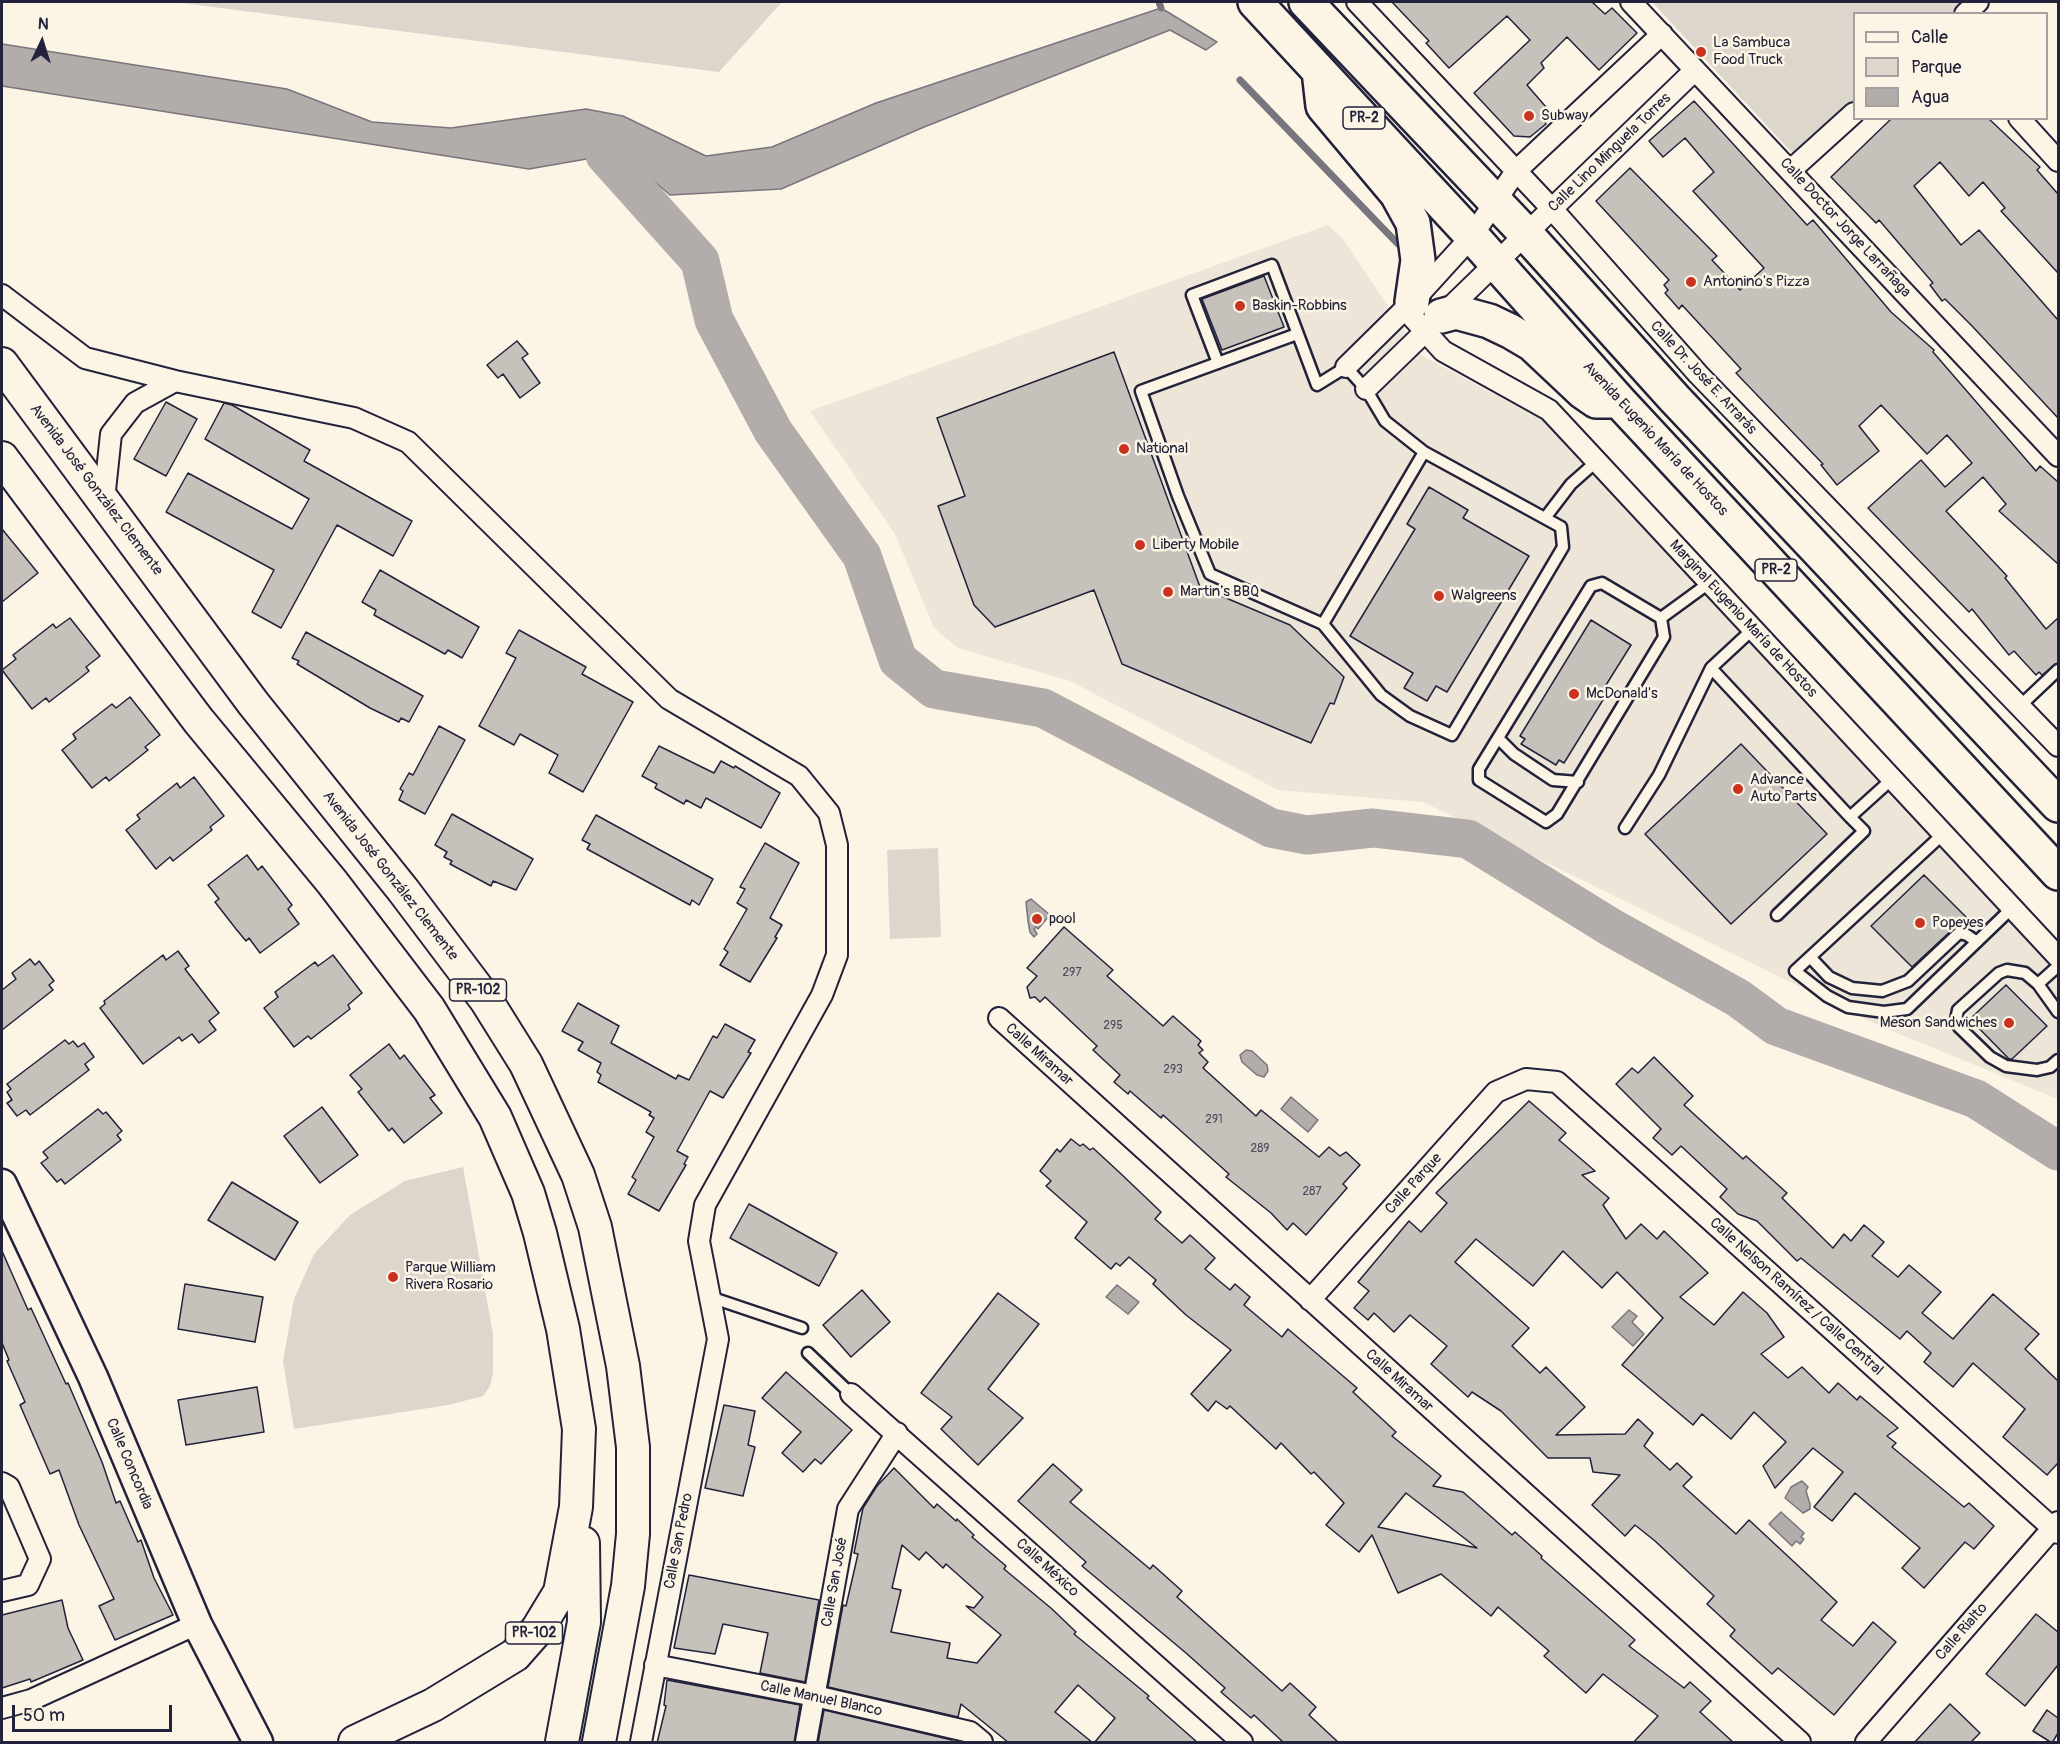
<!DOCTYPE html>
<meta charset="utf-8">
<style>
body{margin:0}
#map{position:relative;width:2060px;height:1744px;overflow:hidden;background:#fcf5e5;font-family:Pangolin,sans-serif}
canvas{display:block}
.frame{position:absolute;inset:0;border:3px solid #22223b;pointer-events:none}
.legend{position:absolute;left:1853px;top:12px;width:195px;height:108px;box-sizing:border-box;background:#fcf5e5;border:2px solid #a5a1a1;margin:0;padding:8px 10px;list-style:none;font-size:18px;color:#22223b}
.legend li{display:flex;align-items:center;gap:12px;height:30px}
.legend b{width:30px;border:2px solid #a5a1a1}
.north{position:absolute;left:12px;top:12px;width:60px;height:60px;-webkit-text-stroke:4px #fcf5e5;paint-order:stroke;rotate:4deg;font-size:16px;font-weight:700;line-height:24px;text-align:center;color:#22223b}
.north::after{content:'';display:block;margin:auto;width:21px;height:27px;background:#22223b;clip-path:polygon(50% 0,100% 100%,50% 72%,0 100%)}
.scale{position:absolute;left:12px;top:1705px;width:160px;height:27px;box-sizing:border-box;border:3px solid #22223b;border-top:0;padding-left:8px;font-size:18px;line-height:21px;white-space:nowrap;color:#22223b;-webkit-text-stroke:4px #fcf5e5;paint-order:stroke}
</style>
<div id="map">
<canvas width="2060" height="1744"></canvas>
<div class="frame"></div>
<ul class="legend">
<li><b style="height:8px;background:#fcf5e5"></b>Calle</li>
<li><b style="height:16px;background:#dcd6cc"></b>Parque</li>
<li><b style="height:16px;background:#b2adab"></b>Agua</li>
</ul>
<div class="north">N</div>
<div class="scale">50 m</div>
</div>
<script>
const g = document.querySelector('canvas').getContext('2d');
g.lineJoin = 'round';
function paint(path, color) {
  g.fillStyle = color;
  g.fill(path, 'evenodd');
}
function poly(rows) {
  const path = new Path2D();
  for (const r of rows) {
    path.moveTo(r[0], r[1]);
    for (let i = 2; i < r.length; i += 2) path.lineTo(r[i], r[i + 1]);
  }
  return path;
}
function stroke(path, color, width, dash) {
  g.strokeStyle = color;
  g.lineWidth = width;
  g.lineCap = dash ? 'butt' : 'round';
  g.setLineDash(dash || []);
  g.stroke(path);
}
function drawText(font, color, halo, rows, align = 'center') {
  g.font = font + ' Pangolin,sans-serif';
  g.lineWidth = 5;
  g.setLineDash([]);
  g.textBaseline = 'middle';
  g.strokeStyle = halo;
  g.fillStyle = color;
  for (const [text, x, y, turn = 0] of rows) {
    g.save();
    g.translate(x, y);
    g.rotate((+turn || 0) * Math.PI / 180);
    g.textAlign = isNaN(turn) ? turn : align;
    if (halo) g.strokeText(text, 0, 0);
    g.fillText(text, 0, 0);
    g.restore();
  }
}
paint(poly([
 [1328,225,1342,238,1421,355,1546,422,2058,948,2058,1099,1882,1027,1423,802,1278,790,1070,681,958,648,934,628,895,534,810,411]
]), '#ece5d8');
paint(poly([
 [174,2,782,2,719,72],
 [1652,2,1964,2,1951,13,1854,14,1854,103,1796,157],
 [938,848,941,937,890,939,887,850],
 [463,1167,493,1334,493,1373,490,1386,483,1396,448,1405,294,1429,283,1361,294,1299,314,1254,350,1215,405,1181]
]), '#dcd6cc');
const water = poly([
 [1161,8,1217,42,1206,50,1170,30,924,127,781,189,670,195,621,153,529,169,2,86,2,44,287,89,372,122,451,128,586,109,623,116,706,156,772,147,876,103,1161,8],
 [1031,899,1050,915,1038,929,1036,927,1034,929,1037,934,1034,937,1030,932,1028,921,1026,902,1031,899],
 [1246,1050,1252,1051,1267,1065,1268,1071,1264,1077,1257,1075,1242,1062,1240,1055,1246,1050],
 [1291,1097,1318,1120,1308,1132,1281,1109,1291,1097],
 [1117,1285,1139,1302,1128,1314,1106,1297,1117,1285],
 [1629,1310,1637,1316,1632,1322,1644,1334,1633,1346,1612,1327,1629,1310],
 [1802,1481,1808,1487,1806,1491,1810,1504,1810,1509,1803,1513,1785,1498,1791,1487,1802,1481],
 [1781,1512,1804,1533,1801,1537,1804,1539,1800,1544,1796,1541,1792,1546,1769,1524,1781,1512]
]);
paint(water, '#b2adab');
stroke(water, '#78757e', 1.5);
stroke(poly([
 [1159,2,1161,8],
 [1240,80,1398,244]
]), '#78757e', 7);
stroke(poly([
 [605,155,700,261,714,320,773,431,862,556,898,660,934,689,1043,708,1271,828,1307,835,1373,828,1468,839,1612,928,1738,998,1776,1026,1976,1099,2058,1151]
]), '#b2adab', 39);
const building = poly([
 [1392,2,1592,2,1605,14,1612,8,1637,33,1599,70,1567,37,1541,63,1544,68,1527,85,1552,114,1545,122,1546,124,1530,137,1514,136,1474,93,1530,40,1507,16,1449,68,1426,43,1429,41,1392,2],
 [1694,101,1807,225,1813,220,1891,312,1934,350,1933,352,2036,471,2040,466,2058,482,2058,564,1999,511,2006,504,1983,477,1946,511,2007,576,2005,578,2046,629,2058,618,2058,663,2042,675,2039,672,2036,675,2014,651,2009,655,1972,609,1969,612,1868,508,1921,460,1945,487,1972,463,1947,435,1927,454,1881,405,1859,426,1879,451,1837,485,1821,465,1823,464,1736,373,1741,369,1682,305,1679,309,1665,293,1668,290,1664,285,1669,280,1596,201,1630,168,1717,256,1712,260,1740,290,1764,268,1693,191,1714,172,1685,138,1663,157,1649,141,1694,101],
 [1892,118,1988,118,2040,167,2037,170,2058,194,2058,273,2001,211,2005,208,1983,182,1969,196,1940,162,1914,186,1961,245,1979,230,2058,320,2058,418,1973,327,1945,299,1942,301,1930,285,1933,283,1879,220,1876,223,1831,177,1892,118],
 [1264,276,1284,327,1222,350,1202,299,1264,276],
 [517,341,528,354,522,358,540,383,520,398,503,374,498,378,487,365,517,341],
 [1114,352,1200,587,1290,625,1344,677,1334,704,1330,703,1311,743,1122,664,1094,590,995,627,974,605,938,506,965,496,937,418,1114,352],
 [166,402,197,419,166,476,134,459,166,402],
 [224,403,232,405,310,450,304,461,412,521,393,556,337,525,281,628,252,612,274,570,166,512,188,473,292,529,309,499,205,439,224,403],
 [1429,487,1468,510,1463,518,1529,556,1447,692,1436,686,1427,701,1404,688,1413,673,1350,636,1415,529,1407,524,1429,487],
 [2,529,38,573,2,602,2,529],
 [380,570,479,627,462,658,448,650,445,654,374,615,376,610,362,602,380,570],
 [70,618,100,656,86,667,89,671,79,679,49,702,46,698,32,709,2,670,16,659,13,655,53,624,56,628,70,618],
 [1591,620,1631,645,1601,693,1606,695,1564,763,1559,760,1556,765,1521,744,1525,739,1520,736,1591,620],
 [519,630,586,667,582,674,633,702,583,792,549,773,558,755,520,734,514,745,479,726,516,658,506,653,519,630],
 [306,632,423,696,409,722,401,718,399,722,370,708,297,664,299,661,292,658,306,632],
 [130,697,160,735,145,747,148,750,128,766,109,781,106,777,92,788,62,750,76,739,73,734,112,704,116,708,130,697],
 [439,726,465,740,425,814,399,800,403,791,400,789,409,773,413,775,439,726],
 [1741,744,1827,834,1731,924,1645,834,1741,744],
 [659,746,714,773,721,761,734,768,735,766,780,793,761,828,706,798,701,808,686,800,684,804,655,788,657,784,642,776,659,746],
 [194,777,224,816,210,827,212,830,173,861,170,857,156,869,126,830,140,819,137,815,177,783,180,788,194,777],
 [452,814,533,859,516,890,493,881,491,886,450,864,452,861,444,857,447,852,435,845,452,814],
 [596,815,713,879,699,905,692,900,690,905,587,849,590,844,582,840,596,815],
 [765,843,799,863,770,918,782,925,775,937,777,938,750,982,720,965,728,952,724,949,747,909,737,903,745,889,740,887,765,843],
 [247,855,258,870,262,866,292,905,288,909,299,924,260,953,249,938,246,941,236,929,215,902,219,899,208,885,247,855],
 [1924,875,1969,920,1963,926,1954,928,1912,967,1871,926,1924,875],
 [1064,927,1113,970,1107,976,1163,1026,1173,1016,1201,1041,1198,1045,1203,1050,1199,1053,1208,1062,1203,1068,1256,1116,1261,1110,1319,1157,1329,1147,1340,1156,1346,1152,1360,1165,1343,1184,1347,1188,1306,1235,1293,1223,1287,1230,1271,1213,1226,1177,1229,1174,1163,1115,1161,1118,1130,1091,1128,1094,1114,1082,1120,1075,1093,1050,1097,1046,1045,997,1040,1002,1035,997,1030,998,1027,987,1037,976,1027,968,1064,927],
 [178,951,189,966,185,969,219,1013,209,1021,216,1030,199,1043,192,1034,182,1041,179,1037,143,1064,100,1008,105,1004,104,1001,163,955,166,960,178,951],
 [333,955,362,993,348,1005,350,1009,311,1039,308,1036,294,1047,264,1008,278,997,275,992,315,962,318,966,333,955],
 [30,959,35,965,39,961,54,981,49,985,53,990,2,1030,2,990,16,979,12,973,30,959],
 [2006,985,2047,1026,2012,1059,2009,1059,1970,1019,2006,985],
 [578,1003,619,1026,611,1043,676,1079,678,1075,689,1080,713,1036,717,1038,725,1024,755,1040,748,1052,751,1053,723,1098,710,1091,677,1151,688,1157,684,1164,686,1165,659,1211,628,1194,636,1180,632,1177,654,1137,646,1132,654,1118,649,1115,651,1112,598,1082,601,1075,597,1072,601,1063,578,1050,583,1042,562,1031,578,1003],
 [65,1040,69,1044,73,1041,78,1047,84,1043,94,1057,85,1064,89,1070,30,1115,26,1110,17,1116,7,1103,12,1100,7,1092,11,1089,7,1084,65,1040],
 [389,1044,400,1059,404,1055,421,1077,435,1095,430,1098,442,1113,404,1143,392,1128,389,1131,358,1092,362,1089,350,1075,389,1044],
 [1654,1057,1693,1096,1684,1105,1743,1159,1746,1156,1787,1193,1782,1198,1833,1248,1844,1234,1851,1241,1864,1225,1884,1242,1872,1256,1898,1277,1909,1265,1941,1292,1922,1313,1953,1339,1993,1294,2039,1334,2025,1349,2058,1381,2058,1463,2047,1475,2003,1437,2025,1409,1973,1363,1953,1387,1924,1362,1931,1353,1907,1331,1900,1339,1801,1258,1797,1261,1757,1221,1738,1214,1720,1197,1727,1189,1681,1146,1672,1155,1653,1138,1661,1129,1616,1084,1632,1068,1638,1073,1654,1057],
 [1529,1101,1566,1133,1559,1140,1595,1171,1582,1175,1609,1198,1603,1205,1626,1239,1641,1224,1657,1239,1664,1231,1708,1273,1680,1297,1714,1325,1743,1292,1767,1313,1784,1337,1761,1354,1788,1378,1802,1367,1829,1393,1838,1383,1857,1400,1860,1396,1898,1428,1887,1436,1896,1443,1892,1447,1964,1507,1969,1503,1994,1526,1974,1549,1965,1542,1924,1588,1902,1568,1920,1548,1855,1493,1832,1521,1814,1507,1843,1472,1813,1448,1775,1488,1763,1466,1786,1442,1754,1412,1731,1439,1702,1414,1693,1425,1622,1365,1663,1318,1617,1272,1602,1288,1563,1251,1533,1286,1476,1239,1455,1262,1529,1328,1512,1346,1540,1373,1546,1367,1585,1407,1556,1435,1625,1434,1638,1419,1653,1433,1644,1446,1670,1470,1677,1463,1692,1477,1683,1486,1736,1534,1749,1520,1837,1602,1821,1620,1853,1646,1873,1622,1896,1642,1834,1715,1778,1668,1772,1674,1730,1636,1735,1630,1707,1604,1714,1596,1655,1541,1635,1525,1625,1536,1592,1505,1620,1475,1593,1472,1590,1458,1548,1458,1501,1411,1472,1392,1468,1397,1431,1364,1447,1346,1410,1315,1394,1332,1374,1313,1368,1320,1354,1308,1369,1291,1358,1282,1409,1221,1421,1232,1447,1203,1436,1193,1529,1101],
 [322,1107,358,1155,320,1183,284,1136,322,1107],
 [98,1109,103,1114,106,1112,122,1131,117,1135,121,1140,65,1184,61,1179,57,1182,41,1163,48,1158,43,1152,98,1109],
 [1071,1139,1080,1146,1083,1144,1090,1150,1093,1148,1119,1172,1161,1212,1155,1219,1182,1243,1190,1235,1215,1258,1205,1269,1230,1290,1235,1284,1250,1297,1244,1305,1282,1337,1288,1329,1357,1388,1353,1392,1396,1432,1392,1436,1441,1476,1433,1486,1463,1492,1512,1535,1515,1532,1542,1556,1541,1558,1635,1640,1629,1646,1684,1688,1690,1682,1711,1701,1700,1712,1734,1743,1633,1743,1658,1716,1603,1674,1586,1693,1544,1656,1549,1651,1498,1607,1491,1616,1441,1574,1398,1593,1372,1535,1359,1552,1326,1525,1344,1503,1314,1472,1311,1474,1281,1443,1276,1449,1230,1406,1227,1409,1216,1401,1208,1411,1191,1394,1231,1350,1186,1315,1153,1284,1156,1280,1129,1257,1120,1266,1116,1263,1111,1269,1075,1238,1087,1222,1046,1186,1051,1181,1040,1171,1057,1149,1060,1152,1071,1139],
 [1406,1493,1477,1548,1378,1527,1406,1493],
 [232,1182,298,1222,275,1260,208,1220,232,1182],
 [749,1204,837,1253,819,1286,730,1238,749,1204],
 [2,1251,28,1310,31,1308,66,1384,68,1383,102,1462,116,1503,120,1501,138,1542,141,1540,154,1578,173,1615,115,1640,99,1606,114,1599,79,1525,59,1470,50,1474,20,1405,25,1402,7,1361,9,1360,2,1343,2,1251],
 [185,1284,263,1297,255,1342,178,1329,185,1284],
 [862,1290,890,1322,851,1357,823,1325,862,1290],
 [998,1293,1039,1324,988,1389,1023,1418,978,1465,941,1429,952,1417,921,1393,998,1293],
 [786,1372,852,1430,821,1464,815,1459,803,1472,782,1453,801,1432,762,1398,786,1372],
 [257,1387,264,1432,186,1445,178,1400,257,1387],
 [724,1405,755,1411,748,1445,755,1447,743,1496,705,1488,724,1405],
 [1053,1464,1082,1490,1070,1502,1150,1569,1153,1565,1182,1591,1177,1597,1282,1691,1290,1683,1316,1707,1309,1715,1339,1743,1284,1743,1254,1715,1251,1718,1221,1692,1225,1688,1186,1653,1082,1566,1086,1562,1018,1501,1053,1464],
 [894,1468,934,1508,937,1504,956,1521,957,1519,974,1535,972,1537,1006,1566,1004,1569,1052,1609,1076,1632,1074,1634,1149,1696,1147,1698,1198,1743,1094,1743,1115,1718,1078,1685,1055,1712,1093,1743,1009,1743,961,1704,958,1717,828,1687,843,1605,846,1606,858,1554,854,1553,863,1508,877,1486,894,1468],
 [902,1545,919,1560,926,1552,943,1568,946,1564,983,1597,974,1608,966,1606,1001,1635,977,1663,947,1658,950,1643,891,1632,901,1590,892,1588,902,1545],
 [689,1575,819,1600,805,1682,760,1673,768,1633,723,1624,715,1654,674,1648,689,1575],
 [62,1600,68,1628,83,1660,31,1682,30,1679,2,1688,2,1615,62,1600],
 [2036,1614,2058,1632,2058,1665,2025,1706,1986,1674,2036,1614],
 [667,1680,800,1705,794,1743,657,1743,666,1706,664,1705,667,1680],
 [1950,1704,1980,1733,1970,1743,1914,1743,1950,1704],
 [824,1710,952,1740,952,1743,818,1743,824,1710],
 [2047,1710,2058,1718,2058,1733,2052,1743,2033,1731,2047,1710]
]);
paint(building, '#c6c1bb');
stroke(building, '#22223b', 1.5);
const lane = poly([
 [1297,334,1141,391,1178,496,1210,574,1323,624,1381,695,1410,716,1452,735,1563,547,1561,527,1424,452],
 [1218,363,1192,295,1272,265,1317,385,1346,367,1366,389,1385,421,1424,452,1323,624],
 [1545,518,1571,484,1597,461],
 [1661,618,1664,637,1557,814,1546,822,1479,780,1479,769,1591,586,1602,583,1661,618,1709,583],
 [1753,629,1711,668,1850,817],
 [2020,706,2058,670],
 [1499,739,1514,754,1553,780,1578,782],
 [1625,828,1659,775,1711,668],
 [1943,834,1795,971,1827,996,1848,1007,1884,1012,1907,1009,2012,908],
 [1777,915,1864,831,1850,817,1892,779],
 [1810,957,1829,977,1852,988,1882,991,1908,981,1959,933,1967,935,1977,942],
 [2038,984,2058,966],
 [2058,1012,2038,984,2025,973,2007,970,1999,973,1958,1010,1956,1020,1959,1027,1990,1057,2006,1066,2037,1070,2050,1067,2058,1060],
 [710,1297,802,1328],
 [808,1353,851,1394]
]);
const street = poly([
 [1357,2,1552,209,1698,374,2058,746],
 [1631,2,2058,456],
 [1965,14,1978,2],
 [2019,118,2058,161],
 [1791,170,1854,113],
 [2,295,85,358,175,381,354,418,408,442,669,699,799,776,829,813,837,845,837,955,822,995,705,1205,699,1241,718,1339,641,1742],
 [1405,309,1443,351,1549,410,2058,957],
 [1346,367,1412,302,1472,236,1516,171,1662,34],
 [1366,389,1694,71],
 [104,500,111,434,135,403,175,381],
 [999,1018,1800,1742],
 [1310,1300,1496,1092,1526,1079,1557,1082,2058,1533],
 [851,1394,1242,1742],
 [2,1483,9,1487,40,1559,28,1585,2,1591],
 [655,1665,815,1696,970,1732,982,1742],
 [2,1708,31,1700,197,1624],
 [806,1742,848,1509,897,1433],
 [1866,1742,2058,1522]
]);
const secondary = poly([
 [2,1184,93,1377,197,1624,258,1742]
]);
const primary = poly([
 [2,364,253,703,403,890,486,1000,526,1064,578,1175,595,1227,623,1366,633,1447,633,1534,628,1586,599,1742],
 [2,458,198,720,332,882,429,1009,495,1117,528,1193,540,1233,563,1329,579,1429,576,1507,560,1592,537,1630,515,1655,433,1705,355,1742],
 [562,1742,584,1622,583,1543]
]);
const highway = poly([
 [1255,2,1472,236,1619,401,2058,873],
 [1306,2,1527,235,1674,398,2058,805],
 [1319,71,1323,106,1397,194,1413,223,1418,260,1412,302],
 [1441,316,1456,312,1489,321,1510,331,1532,344,1583,392,1596,401,1611,401]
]);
stroke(lane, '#22223b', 15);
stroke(street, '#22223b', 24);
stroke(secondary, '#22223b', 33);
stroke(primary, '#22223b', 36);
stroke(highway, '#22223b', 38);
stroke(lane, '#fcf5e5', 10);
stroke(street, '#fcf5e5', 20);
stroke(secondary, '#fcf5e5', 28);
stroke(primary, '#fcf5e5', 32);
stroke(highway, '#fcf5e5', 33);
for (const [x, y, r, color] of [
 [1701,52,6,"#c8321e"],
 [1529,116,6,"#c8321e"],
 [1691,282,6,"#c8321e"],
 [1240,306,6,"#c8321e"],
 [1124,449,6,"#c8321e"],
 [1140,545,6,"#c8321e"],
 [1168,592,6,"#c8321e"],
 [1439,596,6,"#c8321e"],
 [1574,694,6,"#c8321e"],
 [1738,789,6,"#c8321e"],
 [1037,919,6,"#c8321e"],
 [1920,923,6,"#c8321e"],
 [2009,1023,6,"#c8321e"],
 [393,1277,6,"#c8321e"]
]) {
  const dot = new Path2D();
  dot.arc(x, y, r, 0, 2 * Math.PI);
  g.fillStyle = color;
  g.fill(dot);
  stroke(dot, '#fcf5e5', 2);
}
drawText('12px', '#4b4a5b', null, [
 ["297",1072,973],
 ["295",1113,1026],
 ["293",1173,1070],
 ["291",1214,1120],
 ["289",1260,1149],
 ["287",1312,1192]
]);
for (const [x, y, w] of [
 [1364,118,42],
 [1776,570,42],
 [478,990,57],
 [534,1633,57]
]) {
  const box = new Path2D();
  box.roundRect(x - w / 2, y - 11, w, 22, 4.5);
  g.fillStyle = '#fcf5e5';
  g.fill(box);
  stroke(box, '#22223b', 1.5);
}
drawText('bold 14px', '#22223b', null, [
 ["PR-2",1364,118],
 ["PR-2",1776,570],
 ["PR-102",478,990],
 ["PR-102",534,1633]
]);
drawText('15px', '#22223b', '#fcf5e5', [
 ["La Sambuca",1713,43],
 ["Food Truck",1713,60],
 ["Subway",1541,116],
 ["Antonino's Pizza",1703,282],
 ["Baskin-Robbins",1252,306],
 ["National",1136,449],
 ["Liberty Mobile",1152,545],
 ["Martin's BBQ",1180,592],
 ["Walgreens",1451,596],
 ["McDonald's",1586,694],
 ["Advance",1750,780],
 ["Auto Parts",1750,797],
 ["pool",1049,919],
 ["Popeyes",1932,923],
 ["Meson Sandwiches",1997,1023,"right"],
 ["Parque William",405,1268],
 ["Rivera Rosario",405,1285]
], 'left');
drawText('15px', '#22223b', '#fcf5e5', [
 ["Calle Lino Minguela Torres",1610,153,-44],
 ["Calle Doctor Jorge Larrañaga",1845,228,47],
 ["Calle Dr. José E. Arrarás",1703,378,47],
 ["Avenida Eugenio María de Hostos",1655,439,47],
 ["Avenida José González Clemente",96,490,53],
 ["Marginal Eugenio María de Hostos",1743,619,47],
 ["Avenida José González Clemente",390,876,52],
 ["Calle Miramar",1039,1055,42],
 ["Calle Parque",1414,1184,-48],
 ["Calle Nelson Ramírez / Calle Central",1796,1297,42],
 ["Calle Miramar",1399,1381,42],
 ["Calle Concordia",129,1464,67],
 ["Calle San Pedro",679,1541,-79],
 ["Calle México",1047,1568,42],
 ["Calle San José",835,1582,-80],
 ["Calle Rialto",1962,1632,-49],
 ["Calle Manuel Blanco",821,1699,12]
]);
</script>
